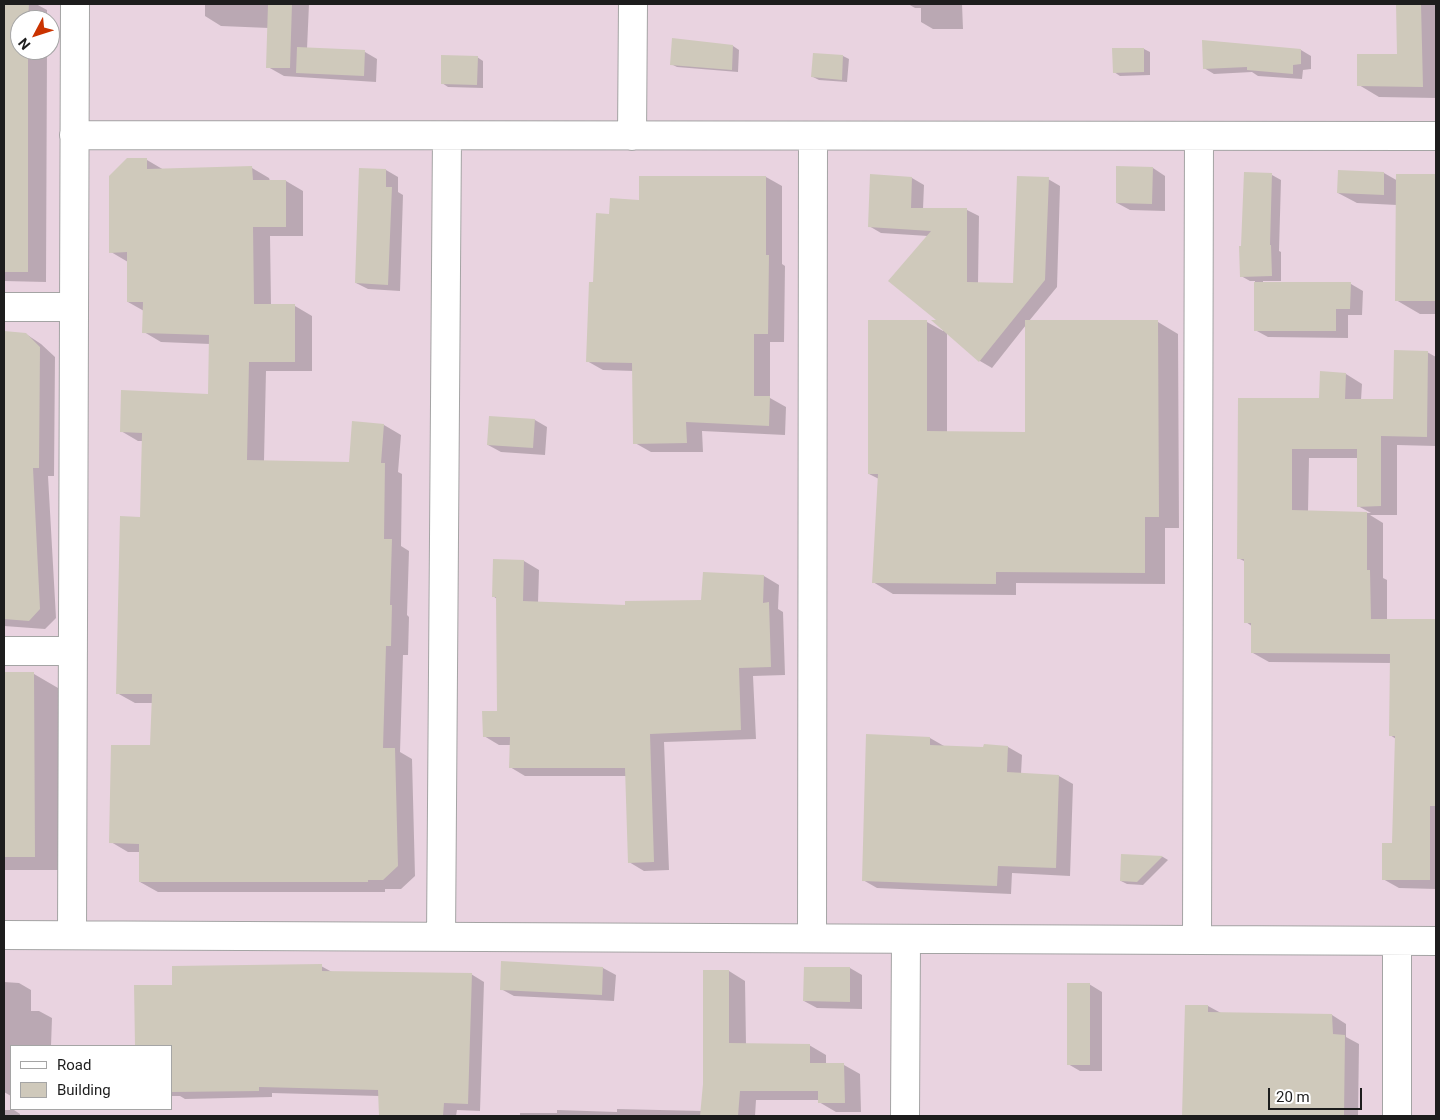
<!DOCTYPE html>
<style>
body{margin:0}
#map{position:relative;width:1440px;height:1120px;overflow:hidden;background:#efeee2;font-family:Roboto,sans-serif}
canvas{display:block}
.frame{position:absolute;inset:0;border:5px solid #1d1d1d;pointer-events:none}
.legend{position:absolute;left:10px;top:1045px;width:162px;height:65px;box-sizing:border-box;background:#fff;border:1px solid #a5a5a5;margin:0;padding:6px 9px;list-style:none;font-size:15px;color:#1d1d1d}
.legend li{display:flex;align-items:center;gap:10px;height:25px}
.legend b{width:25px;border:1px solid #a5a5a5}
.north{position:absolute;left:10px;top:10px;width:50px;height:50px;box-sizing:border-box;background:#fff;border:1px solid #a5a5a5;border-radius:50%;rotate:230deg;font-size:14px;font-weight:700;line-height:20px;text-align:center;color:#1d1d1d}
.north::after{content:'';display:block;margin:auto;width:18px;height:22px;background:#ca3300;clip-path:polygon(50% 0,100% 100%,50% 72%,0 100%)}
.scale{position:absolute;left:1268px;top:1088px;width:94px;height:22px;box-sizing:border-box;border:2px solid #1d1d1d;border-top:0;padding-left:6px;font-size:15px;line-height:18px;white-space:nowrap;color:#1d1d1d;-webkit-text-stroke:4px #fff;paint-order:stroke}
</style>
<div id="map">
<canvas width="1440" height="1120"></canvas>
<div class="frame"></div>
<ul class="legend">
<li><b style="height:6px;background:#fff"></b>Road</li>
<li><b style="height:14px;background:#cfc9bb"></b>Building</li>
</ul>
<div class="north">N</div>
<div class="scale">20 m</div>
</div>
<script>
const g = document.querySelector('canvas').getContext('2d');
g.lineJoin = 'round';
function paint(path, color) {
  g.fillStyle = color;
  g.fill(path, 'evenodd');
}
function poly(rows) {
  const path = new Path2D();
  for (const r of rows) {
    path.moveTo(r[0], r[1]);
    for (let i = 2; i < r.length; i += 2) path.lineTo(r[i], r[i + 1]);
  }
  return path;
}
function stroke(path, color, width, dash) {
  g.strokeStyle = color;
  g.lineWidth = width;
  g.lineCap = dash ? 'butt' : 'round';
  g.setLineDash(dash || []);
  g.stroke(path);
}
paint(poly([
 [4,4,1436,4,1436,1116,4,1116],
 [20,20,50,20,50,50,20,50],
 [11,1046,171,1046,171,1109,11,1109]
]), '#e9d3e0');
paint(poly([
 [4,4,36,4,47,10,47,20,20,20,20,50,47,50,46,282,4,281],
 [205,4,309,4,307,49,365,52,377,59,376,82,284,76,268,67,269,28,221,26,205,16],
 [908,4,962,4,963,29,933,29,921,22,921,8,915,8],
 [1397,4,1436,4,1436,98,1379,97,1359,85,1398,55],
 [733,46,739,50,738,72,677,67,671,64],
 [1144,49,1150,52,1150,75,1120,76,1114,72],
 [1301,50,1311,56,1311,69,1303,70,1302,79,1258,76,1252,72,1214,74,1204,68],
 [843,56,849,59,847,82,819,80,813,77],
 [477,57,483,61,483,88,448,87,442,83],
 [147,160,164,170,252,168,269,178,270,181,286,181,303,191,303,236,270,236,271,305,295,306,312,316,312,371,266,371,264,461,351,464,384,425,401,435,398,472,402,474,401,546,409,551,407,615,409,617,408,655,403,655,400,752,412,759,415,876,401,889,385,889,385,892,158,892,140,882,140,852,128,852,111,842,152,746,153,703,135,703,117,693,141,518,143,441,138,441,121,431,209,395,210,344,161,342,144,332,144,311,128,302,128,262,111,252],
 [1153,168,1165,176,1165,211,1130,210,1117,203],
 [360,169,386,170,398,177,398,192,403,195,400,291,368,289,356,283],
 [1384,173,1398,181,1398,175,1436,176,1436,314,1420,314,1396,300,1397,205,1357,203,1338,193],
 [872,175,912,178,924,185,923,209,967,210,979,216,978,284,1014,284,1048,179,1060,186,1057,287,1029,321,1158,322,1178,334,1179,528,1165,528,1165,584,1016,583,1016,595,893,594,873,582,879,479,869,474,869,321,927,322,943,331,944,330,940,322,928,236,881,233,869,226],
 [1026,325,1026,433,947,432,947,333,980,361,992,368],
 [1272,175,1281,180,1279,251,1281,252,1281,281,1263,281,1263,283,1351,284,1363,291,1362,315,1348,315,1348,338,1268,337,1255,330,1255,281,1250,281,1241,276,1243,247],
 [766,177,782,186,782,264,785,266,784,342,770,342,770,398,786,407,785,435,702,431,703,452,651,452,635,443,634,371,603,370,587,361,594,284,610,216,640,201],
 [4,332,26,334,41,344,55,357,54,476,48,476,56,618,45,629,4,626],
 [1427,352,1436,357,1436,446,1397,445,1397,515,1370,515,1383,523,1383,578,1387,580,1387,620,1436,621,1436,889,1399,888,1383,879,1394,844,1396,739,1390,735,1391,663,1269,662,1253,653,1253,627,1246,622,1246,562,1238,558,1240,399,1320,400,1346,374,1362,384,1361,400,1394,400],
 [1309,458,1358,458,1358,506,1371,513,1308,512],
 [491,417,535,420,547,427,545,455,501,452,488,445],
 [494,560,524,561,539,570,538,603,627,607,703,601,764,576,779,585,778,609,783,612,785,675,753,676,756,739,664,742,669,870,644,871,629,862,626,776,525,776,510,767,511,745,499,745,484,736,498,712,497,599,493,596],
 [4,674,34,674,58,688,59,870,4,870],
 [930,738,944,746,985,749,1008,747,1022,755,1021,774,1059,776,1073,784,1070,876,1012,873,1011,894,877,888,863,880],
 [1122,855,1163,857,1168,860,1143,885,1127,884,1121,881],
 [502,962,603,968,616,975,614,1001,514,996,501,989],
 [321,966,332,972,471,974,484,982,480,1111,457,1110,456,1116,380,1116,379,1096,272,1093,272,1097,185,1099,180,1096,171,1096,171,1046,136,1046,136,987,173,986],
 [850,968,862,975,862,1009,817,1008,804,1001],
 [729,971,745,981,746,1045,809,1045,826,1055,826,1065,844,1065,860,1074,861,1112,836,1112,819,1102,819,1100,756,1100,755,1116,520,1116,520,1113,557,1113,557,1110,617,1112,617,1109,702,1111],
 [4,982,19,983,31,990,31,1011,39,1011,52,1018,51,1046,11,1046,11,1096,4,1092],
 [1089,984,1102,992,1102,1071,1080,1071,1068,1064],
 [1186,1006,1208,1006,1221,1013,1332,1015,1346,1024,1346,1037,1359,1044,1358,1116,1183,1116],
 [4,1110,14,1110,20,1114,20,1116,4,1116]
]), '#0003');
paint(poly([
 [4,4,29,4,28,20,20,20,20,50,28,50,28,272,4,272],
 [268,4,292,4,290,68,266,68],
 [1396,4,1421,4,1423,87,1357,86,1357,54,1397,54],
 [672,38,733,45,732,70,670,65],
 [1202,40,1301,49,1301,64,1293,65,1293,74,1247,70,1247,67,1203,69],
 [297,47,365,50,364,76,296,73],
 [1112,48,1144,48,1144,72,1113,73],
 [813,53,843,55,842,80,811,77],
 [441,55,478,56,477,85,441,84],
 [127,158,147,158,147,169,252,166,253,180,286,180,286,227,253,227,254,304,295,304,295,362,249,362,247,460,349,462,352,421,384,424,381,463,385,463,384,539,392,539,390,605,392,605,391,646,386,646,383,748,395,748,398,866,383,880,368,880,368,882,139,882,139,844,109,843,111,745,150,745,152,694,116,694,120,516,140,517,142,433,120,432,121,390,208,394,209,335,142,333,143,302,127,302,127,252,109,253,109,176],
 [1116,166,1153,167,1152,204,1116,203],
 [359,168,386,169,386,187,392,187,388,285,355,283],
 [1338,170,1384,172,1384,195,1337,193],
 [1244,172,1272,173,1270,245,1271,245,1272,276,1240,277,1239,246,1241,246],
 [870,174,912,177,911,208,967,208,967,282,1013,283,1017,176,1049,177,1045,280,979,362,931,320,936,320,888,281,931,231,868,227],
 [1396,174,1436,174,1436,301,1395,301],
 [639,176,766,176,766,255,769,255,768,334,754,334,754,396,770,396,769,426,686,422,687,443,633,444,632,363,586,362,589,282,593,282,596,213,609,214,610,198,639,200],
 [1254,282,1351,282,1350,309,1336,309,1336,331,1254,331],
 [868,320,927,320,927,431,1025,432,1025,320,1158,320,1159,517,1145,517,1145,573,996,572,996,584,872,583,878,474,868,474],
 [4,331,26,333,40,347,39,468,33,468,40,609,29,621,4,619],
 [1394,350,1428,351,1427,437,1381,436,1381,506,1357,507,1357,449,1292,449,1292,510,1367,512,1367,570,1370,570,1371,619,1436,619,1436,806,1430,806,1430,880,1382,880,1382,843,1392,843,1395,736,1389,736,1390,654,1251,653,1251,623,1244,623,1244,559,1237,559,1238,398,1319,398,1320,371,1346,373,1345,399,1393,399],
 [489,416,535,419,533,448,487,445],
 [493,559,524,560,523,601,625,605,625,601,701,600,703,572,764,575,763,603,769,602,771,667,739,668,741,730,650,734,654,862,628,863,625,768,509,768,510,737,483,737,482,711,497,711,496,597,492,597],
 [4,672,34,672,35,857,4,857],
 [866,734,930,737,930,745,983,747,984,744,1008,746,1007,772,1059,775,1056,868,998,866,997,886,862,881],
 [1121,854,1163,856,1137,882,1120,881],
 [501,961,603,967,602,995,500,990],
 [322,964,322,971,472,973,468,1104,444,1103,443,1116,379,1116,378,1090,259,1087,259,1091,171,1092,171,1046,135,1046,134,985,172,985,172,966],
 [804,967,850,967,850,1002,803,1001],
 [703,970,729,970,729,1043,810,1044,810,1063,844,1063,845,1103,818,1103,818,1091,740,1091,738,1116,700,1116,703,1084],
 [1067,983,1090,983,1090,1065,1067,1065],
 [1185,1005,1208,1005,1208,1012,1332,1014,1333,1034,1345,1035,1344,1116,1182,1116]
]), '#cfc9bb');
const minor = poly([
 [74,135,1436,136],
 [632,136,633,4],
 [4,307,74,307],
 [4,651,73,651],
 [4,935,1436,941],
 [72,935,75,4],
 [441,937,447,136],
 [812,938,813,136],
 [1197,940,1199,136],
 [905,1116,906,939],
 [1397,1116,1397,941]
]);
stroke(minor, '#a4a4a4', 30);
stroke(minor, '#fff', 28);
</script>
